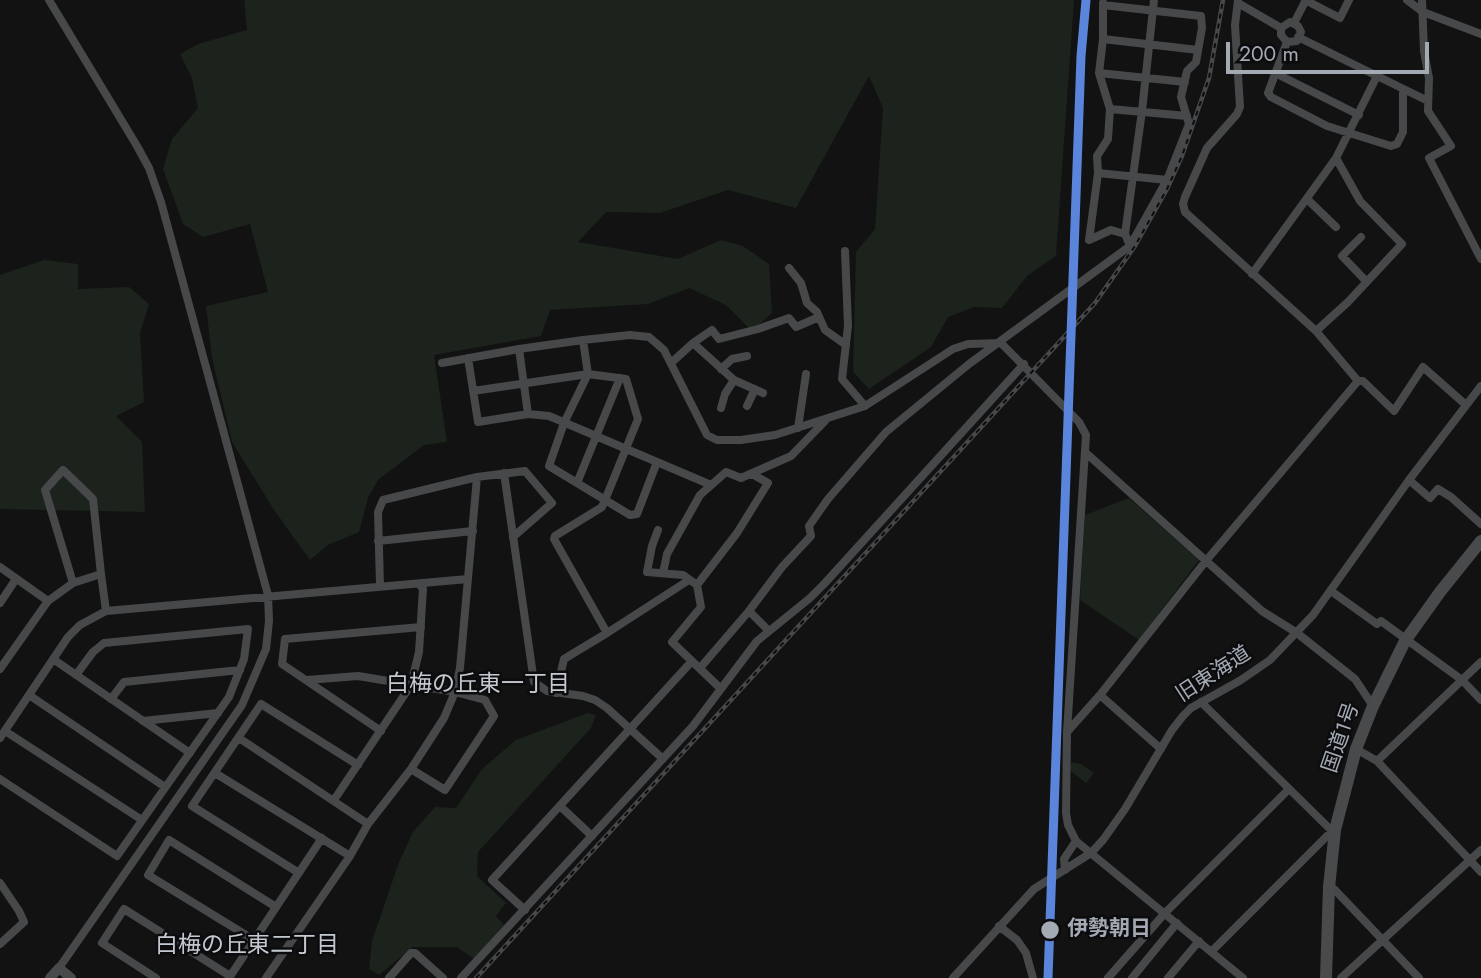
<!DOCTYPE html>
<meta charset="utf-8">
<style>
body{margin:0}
#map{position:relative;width:1481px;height:978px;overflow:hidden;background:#121212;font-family:Jost,sans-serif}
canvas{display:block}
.scale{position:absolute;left:1226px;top:42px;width:203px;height:32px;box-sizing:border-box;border:4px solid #a3aab3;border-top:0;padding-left:9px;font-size:21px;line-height:24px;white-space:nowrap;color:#a3aab3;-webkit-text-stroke:5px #0c0c0e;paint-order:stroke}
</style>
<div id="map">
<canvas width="1481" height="978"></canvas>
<div class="scale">200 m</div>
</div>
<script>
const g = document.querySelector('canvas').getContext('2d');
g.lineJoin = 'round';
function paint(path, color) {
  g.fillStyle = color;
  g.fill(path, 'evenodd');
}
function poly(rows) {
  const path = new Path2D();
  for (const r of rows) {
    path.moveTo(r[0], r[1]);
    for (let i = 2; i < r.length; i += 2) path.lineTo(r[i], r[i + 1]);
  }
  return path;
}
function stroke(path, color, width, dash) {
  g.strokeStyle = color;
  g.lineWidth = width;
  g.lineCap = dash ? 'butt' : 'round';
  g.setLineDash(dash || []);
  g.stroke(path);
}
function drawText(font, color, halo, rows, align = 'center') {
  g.font = font + ' Jost,"Noto Sans JP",sans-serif';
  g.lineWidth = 5;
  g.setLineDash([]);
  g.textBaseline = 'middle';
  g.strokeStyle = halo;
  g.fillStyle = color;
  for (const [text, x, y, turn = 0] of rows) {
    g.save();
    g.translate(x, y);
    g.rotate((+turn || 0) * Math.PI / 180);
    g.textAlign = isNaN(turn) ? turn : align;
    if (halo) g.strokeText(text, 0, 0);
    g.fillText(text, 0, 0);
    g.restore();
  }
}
paint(poly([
 [244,0,1074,0,1056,256,1027,276,1002,308,974,307,948,317,931,347,869,389,853,372,856,252,875,229,883,108,869,76,796,208,728,190,660,213,606,212,578,242,678,259,721,240,743,246,769,264,772,313,752,331,726,305,689,288,648,304,550,310,541,336,434,355,447,442,424,445,378,480,368,498,359,532,328,545,310,560,274,510,232,442,212,358,206,306,268,292,250,224,203,237,183,224,163,169,172,139,198,108,192,78,180,54,198,44,247,30],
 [44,260,78,264,78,289,129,287,149,304,140,333,144,402,116,416,142,442,145,512,0,509,0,275],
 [1129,498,1199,560,1139,640,1080,600,1085,515],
 [588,713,596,715,591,728,478,852,477,876,506,903,496,916,504,925,474,959,457,947,413,947,379,975,369,969,372,941,399,862,413,832,435,807,456,808,482,769,516,740],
 [1071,762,1081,764,1094,773,1086,783,1069,770]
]), '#1c221c');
stroke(poly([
 [49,0,137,146,149,168,161,202,268,595,269,621,266,649,242,705,59,968],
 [1305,0,1340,18,1349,0],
 [1407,0,1423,12,1481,34],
 [1422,0,1424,51,1429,78,1428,111,1451,146,1429,158,1481,259],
 [1103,3,1103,39,1099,73,1110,109,1108,139,1097,156,1098,173,1089,240,1111,230,1125,234],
 [1238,3,1281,28,1281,35,1287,42],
 [1103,5,1201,16,1202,28,1196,62,1187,71,1181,97,1189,124,1167,180,1130,246],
 [1294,23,1306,0],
 [1281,28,1290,22,1298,26,1301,32,1297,41,1287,42],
 [1298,37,1428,101],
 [1103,39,1198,50],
 [1287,42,1268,93,1271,97,1327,126,1391,146,1397,144,1403,132,1403,89],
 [1099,73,1185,82],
 [1275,73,1359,115],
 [1110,109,1187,116],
 [1098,173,1167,180],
 [1307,199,1336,227],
 [1361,237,1342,256,1366,281],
 [845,251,848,326,842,379,865,406],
 [789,268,801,283,807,303,817,312,825,330,846,345],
 [1252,274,1336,158],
 [1316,331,1348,302,1402,244,1360,201,1336,158,1377,76],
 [583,340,588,374,564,423,549,466,630,515,637,514,657,462],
 [693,343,734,380,763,393],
 [519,349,528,414],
 [468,358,478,422,528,414,549,416,711,485],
 [442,363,519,349,583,340,630,335,649,337,664,350,707,435,717,440,741,440,775,435,865,406,953,349,968,344,1001,343,1079,422,1086,435,1067,732,1066,813,1068,825,1076,841,1243,978],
 [671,363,693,343,712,330,719,339,758,329,789,318,796,327,819,317],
 [721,369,732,359,747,356],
 [1358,381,1363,381,1394,411,1423,367,1466,405],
 [473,391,588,374,626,379,638,419,605,500,602,507,555,536,554,539,607,633,689,580],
 [747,406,755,389],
 [721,408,725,394,734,380],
 [798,428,806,374],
 [1086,453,1262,611,1297,633,1355,679,1373,706],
 [504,473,534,682,547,691,583,696,595,700,607,708,663,759],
 [1409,480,1430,498,1438,489,1451,497,1481,524],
 [577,483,620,378],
 [658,530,652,546,647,572,683,575,697,585,701,607,672,642,720,688],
 [378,541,473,531],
 [0,567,48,601,73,583,101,574,106,611],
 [663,573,667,554,700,495,726,472,741,478,791,456,825,421],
 [73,583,45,490,63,470,93,499,101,574],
 [380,585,378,512,383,500,477,477,525,471,552,503,513,537],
 [697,585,737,533,768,483,752,474],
 [1331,591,1377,624,1381,621,1462,680,1481,700],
 [0,603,16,579],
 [749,611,769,631],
 [53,659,190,753],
 [700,668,749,611,782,567,811,536,809,526,828,499,886,432,969,364,1130,246,1125,234,1142,111,1154,0],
 [0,669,48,601],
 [307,680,358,676,455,692,485,700,494,716,445,790,411,769],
 [556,693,564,659,607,633],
 [29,695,165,787],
 [111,699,124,682,240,670],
 [1201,702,1332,831],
 [143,721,218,713],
 [5,731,142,820],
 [381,731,282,664,285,639,421,627],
 [1067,732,1100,695],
 [0,738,68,637,80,625,106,611,468,579],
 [239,738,368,824],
 [1161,749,1100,695,1205,562,1358,381,1316,331,1185,212,1183,204,1185,197,1207,148,1237,114,1240,107,1235,25,1238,0],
 [1356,749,1377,761,1481,872],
 [1377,761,1481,662],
 [215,773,350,856],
 [0,779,117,856,229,697,244,659,248,629,104,643,93,652,76,675],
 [334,800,411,685,419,652,423,589,420,585],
 [560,806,592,836],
 [1065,870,1064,859,1076,841],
 [299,873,192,806,261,704,358,765],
 [0,883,19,911,24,922,0,944],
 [1329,887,1333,888,1419,978],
 [525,910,492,880,692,661],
 [999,926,1017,940,1026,953,1033,978],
 [254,940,148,875,169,840,276,907],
 [1212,951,1332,831,1335,830],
 [156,978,102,943,124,909,230,976],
 [229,978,322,838],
 [266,978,350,856,368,824,411,769,444,718,455,692,460,668,477,477],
 [389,978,411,953,415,953,443,978],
 [461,978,693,726,757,641,810,598,825,583,1024,364],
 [953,978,1034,889,1091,853,1103,840,1125,809,1172,730,1183,716,1191,708,1241,680,1270,660,1313,615,1409,480,1481,386],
 [1108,978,1165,913,1289,789],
 [1132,978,1177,923],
 [1168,978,1199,941],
 [1341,978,1481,850]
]), '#46484a', 8);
stroke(poly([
 [50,978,59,968,71,978]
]), '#484a4c', 10);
stroke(poly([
 [1326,978,1329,887,1335,830,1356,749,1373,706,1405,641,1440,592,1481,541]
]), '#484a4c', 12);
const rail = poly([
 [476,978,1095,303,1135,246,1167,189,1182,156,1209,78,1223,0]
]);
stroke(rail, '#47484a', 4.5);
stroke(rail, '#0c0c0e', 2, [5]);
stroke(poly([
 [1048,978,1081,56,1086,0]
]), '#5b84db', 9);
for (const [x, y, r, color] of [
 [1050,930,10,"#a3aab3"]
]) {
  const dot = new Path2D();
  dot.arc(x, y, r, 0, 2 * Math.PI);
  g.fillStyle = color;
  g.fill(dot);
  stroke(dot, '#0c0c0e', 2.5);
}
drawText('21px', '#a3aab3', '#0c0c0e', [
 ["旧東海道",1214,675,-33],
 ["国道1号",1342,738,-71]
]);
drawText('bold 21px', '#a3aab3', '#0c0c0e', [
 ["伊勢朝日",1067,930]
], 'left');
drawText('23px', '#c4c8cf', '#0c0c0e', [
 ["白梅の丘東一丁目",478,685],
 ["白梅の丘東二丁目",247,946]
]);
</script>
